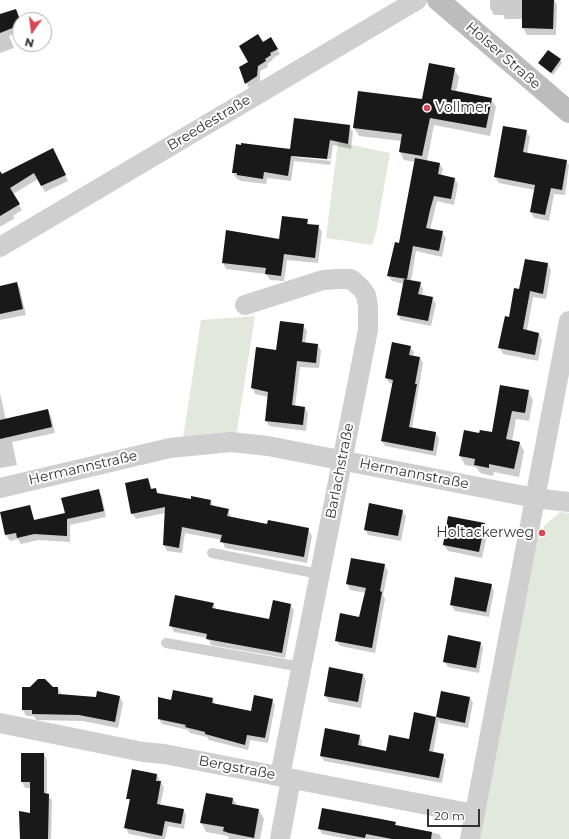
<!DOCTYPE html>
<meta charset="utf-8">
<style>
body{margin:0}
#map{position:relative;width:569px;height:839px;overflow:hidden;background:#fff;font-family:Montserrat,sans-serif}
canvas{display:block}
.north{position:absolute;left:12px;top:12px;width:40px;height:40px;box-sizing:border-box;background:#fff;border:1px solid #adadad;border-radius:50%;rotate:194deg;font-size:11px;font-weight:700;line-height:16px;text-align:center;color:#323232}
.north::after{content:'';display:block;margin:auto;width:14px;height:18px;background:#d74754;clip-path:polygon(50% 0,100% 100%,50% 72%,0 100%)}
.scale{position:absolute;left:427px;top:809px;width:53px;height:18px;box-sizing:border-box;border:2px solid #323232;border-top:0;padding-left:5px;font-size:12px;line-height:14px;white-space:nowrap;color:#323232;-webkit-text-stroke:3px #fff;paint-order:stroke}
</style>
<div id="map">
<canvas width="569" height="839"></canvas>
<div class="north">N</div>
<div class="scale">20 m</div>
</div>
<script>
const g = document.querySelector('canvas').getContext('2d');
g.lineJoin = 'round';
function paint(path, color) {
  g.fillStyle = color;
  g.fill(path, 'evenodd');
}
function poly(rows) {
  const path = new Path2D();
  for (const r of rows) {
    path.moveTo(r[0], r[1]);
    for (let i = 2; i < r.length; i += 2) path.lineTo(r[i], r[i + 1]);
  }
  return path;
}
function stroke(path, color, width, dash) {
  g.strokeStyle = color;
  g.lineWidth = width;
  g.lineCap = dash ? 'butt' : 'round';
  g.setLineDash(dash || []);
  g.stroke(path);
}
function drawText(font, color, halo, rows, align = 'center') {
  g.font = font + ' Montserrat,sans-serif';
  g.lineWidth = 4;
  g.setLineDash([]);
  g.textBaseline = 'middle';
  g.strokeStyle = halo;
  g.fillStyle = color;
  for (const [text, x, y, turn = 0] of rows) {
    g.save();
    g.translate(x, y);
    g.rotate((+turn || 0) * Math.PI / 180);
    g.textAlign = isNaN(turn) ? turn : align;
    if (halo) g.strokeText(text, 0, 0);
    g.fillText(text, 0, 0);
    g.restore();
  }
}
paint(poly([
 [338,142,390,153,376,233,372,245,326,238],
 [255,316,236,437,183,439,201,320],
 [560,512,569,513,569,839,479,839,536,542,545,525]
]), '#e2e8dc');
paint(poly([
 [490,0,554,0,557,5,556,35,527,35,523,28,523,19,505,19,503,15,494,15,490,8],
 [15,10,20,20,20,31,9,36,14,48,0,53,0,20],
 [270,38,280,54,272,59,273,60,267,64,268,67,260,71,260,82,249,88,240,68,250,62,263,43],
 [560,60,562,63,553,75,539,63],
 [454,69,459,77,456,92,491,99,496,107,490,136,434,125,427,161,439,163,443,169,441,176,454,178,458,184,454,205,437,201,430,230,442,232,446,238,442,257,416,251,411,281,420,283,423,289,422,296,432,298,436,304,431,326,401,320,398,315,404,284,392,281,388,275,400,244,415,162,404,160,400,152,402,141,359,136,354,128,359,92,423,100],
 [349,126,353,132,351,149,333,145,331,159,293,155,293,157,331,161,330,165,294,161,291,181,267,178,266,184,241,181,236,178,233,172],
 [526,131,530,137,527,154,566,161,569,165,565,195,554,194,549,221,534,218,531,212,535,190,499,183,495,177],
 [53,149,68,181,45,192,38,179,13,194,22,210,13,216,15,218,0,227,0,175],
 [307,220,310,225,318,226,322,232,318,263,287,260,284,281,270,280,266,274,226,269,223,263,280,240],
 [548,264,551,270,546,299,533,297,527,331,539,334,542,340,538,361,503,354,499,347,520,290],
 [17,283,20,289,26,315,0,320,0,287],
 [303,325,307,331,305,344,318,345,321,351,319,368,300,367,295,406,305,408,308,413,306,431,269,426,266,421,268,397,255,394,252,388,277,351],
 [410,347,414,352,413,356,420,358,423,363,412,428,436,433,439,439,436,456,385,446,382,441,393,384,389,383,386,378],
 [528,391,533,400,529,421,516,419,512,441,519,442,524,451,519,477,494,472,493,476,480,473,476,467,465,465,460,456,480,434,493,434],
 [0,393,6,420,48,411,51,416,55,433,12,442,17,465,0,468],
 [148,479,152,490,155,489,158,494,192,500,210,500,214,507,228,510,231,518,268,525,308,529,312,536,307,563,225,548,222,540,185,533,182,553,167,551,164,545,165,513,136,519,132,513],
 [98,491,102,496,106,517,70,525,70,542,38,540,21,544,18,539,10,541,6,535,1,512,29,506,35,521,66,514],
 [402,511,406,516,401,541,368,535,365,530],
 [484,523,488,530,482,558,448,551,444,545],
 [384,565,388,571,383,595,385,599,375,653,340,646,336,640,360,618,366,593,350,590,347,584],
 [491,585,494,591,489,617,455,611,451,605],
 [213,603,216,609,270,620,290,605,294,610,285,658,211,645,208,638,174,632,171,626],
 [480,642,483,648,479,673,448,667,444,661],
 [363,674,366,681,361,708,329,702,325,695],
 [52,688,58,688,61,694,97,698,119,696,123,703,118,728,83,721,36,720,34,716,26,716,23,710],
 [442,693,470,698,473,703,468,728,440,723,439,720,433,753,443,755,446,760,442,783,324,761,321,756,359,736,362,741,361,747,387,752,410,740,435,717,437,719],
 [212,698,215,704,252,712,272,700,275,705,268,743,250,740,248,750,209,740,207,737,190,733,188,730,162,724,159,719,172,701],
 [22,754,44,754,47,760,47,795,52,800,51,839,21,839,30,815,31,788,25,788,22,782],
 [157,775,164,788,160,806,183,809,186,815,184,829,168,826,165,839,154,839,129,834,126,828,130,803,128,798],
 [233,799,237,805,259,810,264,819,260,839,229,839,228,836,206,832,201,822],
 [323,809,439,834,442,839,348,839,322,834,319,828]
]), '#0003');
paint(poly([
 [522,0,554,0,553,29,522,28],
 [16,9,20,20,20,25,0,33,0,14],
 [258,34,263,42,271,37,278,49,270,53,271,55,265,59,266,61,258,66,257,76,245,84,239,67,248,62,239,46],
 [548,50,561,59,551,73,538,63],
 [429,63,455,68,451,90,492,98,486,128,430,118,422,156,399,152,402,134,353,128,358,91,422,99],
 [294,118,350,125,348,144,330,140,327,159,291,156,288,176,264,172,263,179,237,175,237,173,232,173,236,144,241,145,241,143,290,149],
 [503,126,527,130,523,152,567,160,562,190,551,188,545,215,530,212,535,185,494,177],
 [53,148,66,175,41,186,34,173,10,188,20,204,0,216,0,171,2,174],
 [415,158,440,163,438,174,455,178,451,199,434,196,430,210,426,228,443,231,439,251,413,246,407,279,387,276,395,242,399,243],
 [282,216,308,219,307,224,319,225,315,258,284,254,281,276,265,274,266,268,222,263,226,230,279,239],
 [525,259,548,263,543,294,530,291,523,329,539,333,535,355,498,348,505,316,509,317,514,288,519,289],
 [404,279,421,282,418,294,433,297,428,321,397,315],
 [17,282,23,309,0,314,0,286],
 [280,321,304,324,302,342,318,344,316,363,297,361,292,405,305,407,303,425,265,421,268,392,251,388,256,347,276,350],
 [392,342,411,346,409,355,420,357,415,384,417,384,409,427,436,432,433,451,381,441,393,380,385,378],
 [500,385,529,390,525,413,512,411,506,439,520,442,514,469,489,464,489,468,474,465,475,459,459,456,464,430,479,433,480,430,492,432],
 [48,409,52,427,0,439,0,420],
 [148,478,151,489,156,488,157,493,191,499,191,496,211,500,210,505,229,509,227,516,267,524,268,520,309,528,304,557,220,542,222,535,182,527,179,548,163,545,165,507,131,514,125,483],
 [99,489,104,511,67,519,67,536,34,534,17,538,16,533,5,535,0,512,30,505,34,520,65,513,61,498],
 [369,503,403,510,398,536,364,530],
 [448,516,485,523,479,552,443,545],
 [351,558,385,564,380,591,382,592,372,648,335,641,340,613,359,617,366,588,346,584],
 [455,577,492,584,486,612,450,605],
 [175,595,214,603,212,608,269,619,273,600,291,604,282,653,206,639,207,634,169,626],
 [448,635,481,642,476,668,443,662],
 [329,667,363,674,358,702,324,696],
 [38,679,45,679,53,687,58,687,58,694,96,697,97,691,120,696,115,722,79,715,32,714,32,710,22,710,22,687,30,687],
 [173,690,213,698,212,703,251,711,254,695,273,699,265,738,247,735,245,745,205,734,205,732,185,727,186,725,158,719,158,697,171,700],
 [441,691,470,697,465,723,436,717],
 [414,712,436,717,429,751,444,754,439,778,320,756,325,728,360,735,358,745,386,751,389,735,409,739],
 [21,753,44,753,44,793,49,794,48,839,20,839,19,811,30,813,30,782,21,782],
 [132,769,157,774,156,781,161,781,157,804,184,809,181,824,165,821,162,836,124,828,130,799,126,799],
 [206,793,233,798,232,804,259,809,254,838,229,833,223,831,224,827,200,823],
 [322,808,381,819,396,822,395,825,432,832,431,839,392,839,366,834,365,838,318,829]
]), '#191919');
stroke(poly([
 [212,553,319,574],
 [166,643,302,667]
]), '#cfcfcf', 10);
stroke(poly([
 [0,247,417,0],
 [245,305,323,280,339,279,351,279,361,288,366,295,368,306,368,330,280,776],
 [0,488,170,448,231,442,268,446,535,498,569,502],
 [0,723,143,752,164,754,474,814],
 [280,839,291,779],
 [470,839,569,321]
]), '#cfcfcf', 20);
stroke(poly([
 [438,0,569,112]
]), '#bcbcbc', 22);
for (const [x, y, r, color] of [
 [427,108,4,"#d74754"],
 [542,533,4,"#d74754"]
]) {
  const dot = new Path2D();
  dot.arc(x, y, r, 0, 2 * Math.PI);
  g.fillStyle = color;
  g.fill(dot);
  stroke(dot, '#fff', 1.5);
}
drawText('14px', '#323232', '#fff', [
 ["Holser Straße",503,56,41],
 ["Breedestraße",209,123,-31],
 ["Hermannstraße",83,468,-13],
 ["Barlachstraße",340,471,-79],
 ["Hermannstraße",414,474,11],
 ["Bergstraße",237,768,11]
]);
drawText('14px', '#323232', '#fff', [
 ["Vollmer",435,108],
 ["Holtackerweg",534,533,"right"]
], 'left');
</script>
